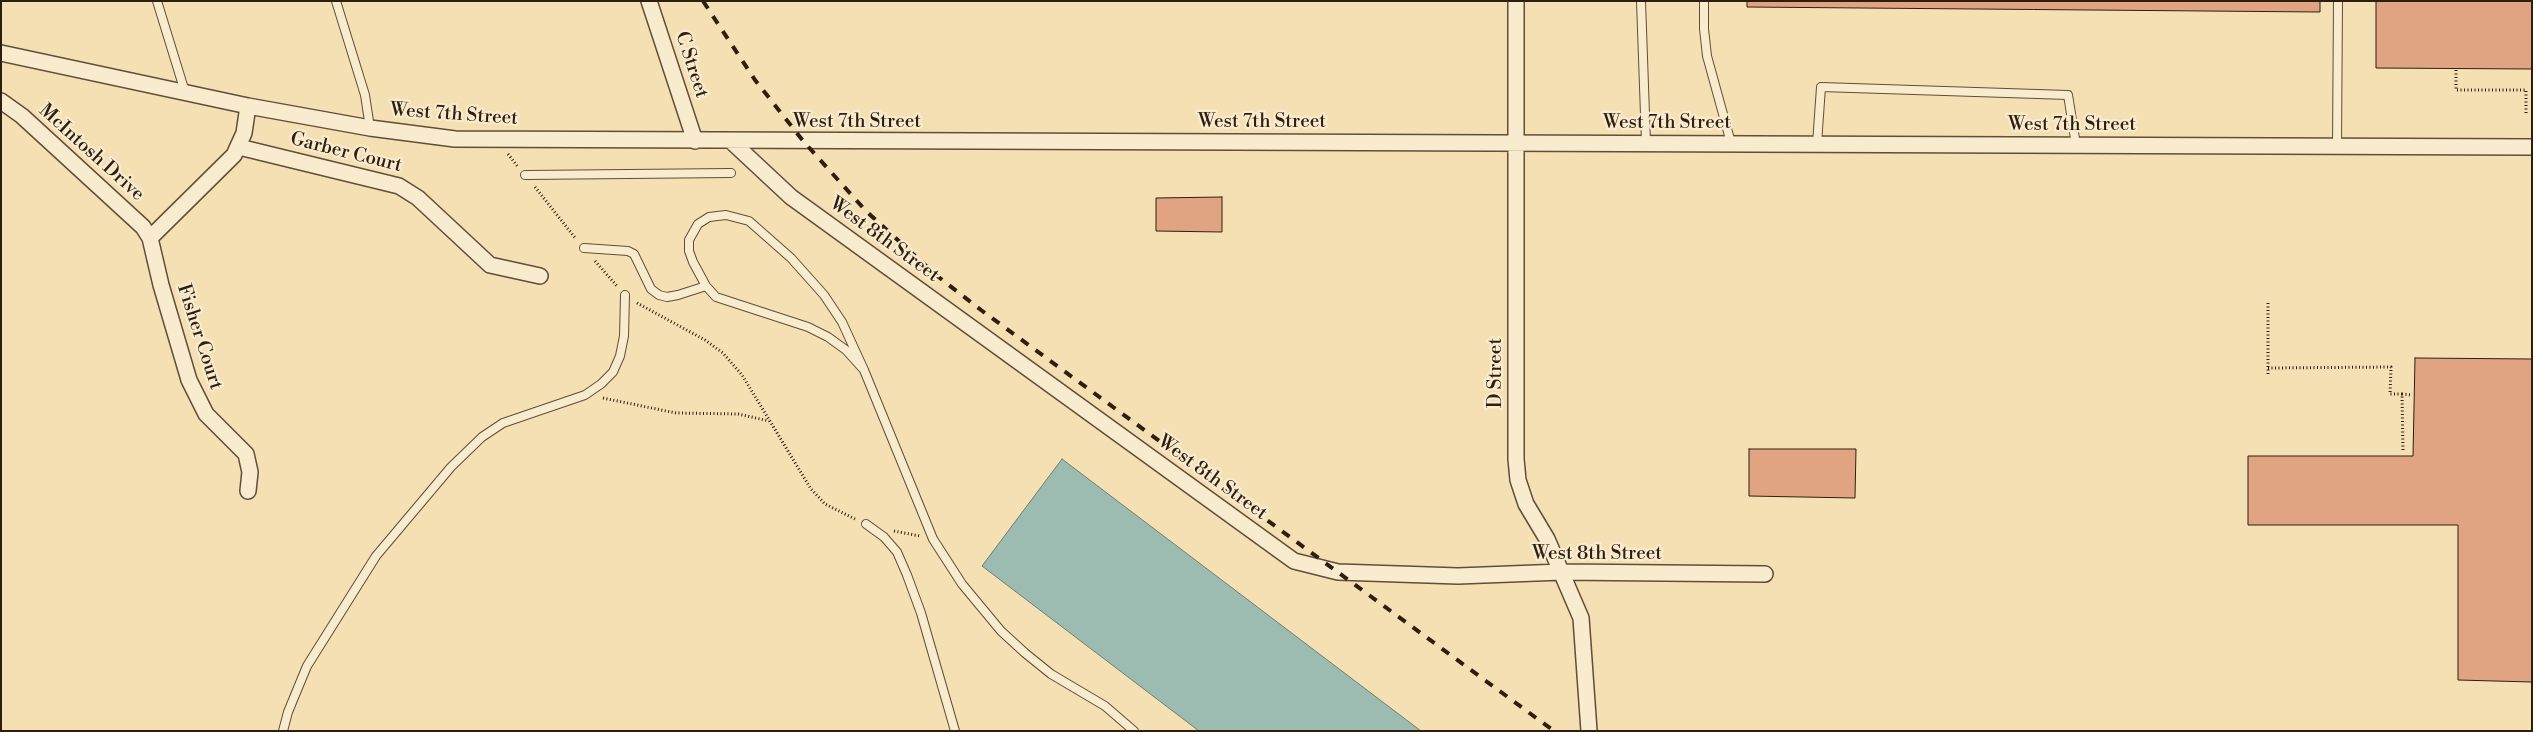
<!DOCTYPE html>
<style>
body{margin:0}
#map{position:relative;width:2533px;height:732px;overflow:hidden;background:#f4e0b3;font-family:"Libre Bodoni",serif}
canvas{display:block}
.frame{position:absolute;inset:0;border:2px solid #2f1e10;pointer-events:none}
</style>
<div id="map">
<canvas width="2533" height="732"></canvas>
<div class="frame"></div>
</div>
<script>
const g = document.querySelector('canvas').getContext('2d');
g.lineJoin = 'round';
function paint(path, color) {
  g.fillStyle = color;
  g.fill(path, 'evenodd');
}
function poly(rows) {
  const path = new Path2D();
  for (const r of rows) {
    path.moveTo(r[0], r[1]);
    for (let i = 2; i < r.length; i += 2) path.lineTo(r[i], r[i + 1]);
  }
  return path;
}
function stroke(path, color, width, dash) {
  g.strokeStyle = color;
  g.lineWidth = width;
  g.lineCap = dash ? 'butt' : 'round';
  g.setLineDash(dash || []);
  g.stroke(path);
}
function drawText(font, color, halo, rows, align = 'center') {
  g.font = font + ' "Libre Bodoni",serif';
  g.lineWidth = 4.5;
  g.setLineDash([]);
  g.textBaseline = 'middle';
  g.strokeStyle = halo;
  g.fillStyle = color;
  for (const [text, x, y, turn = 0] of rows) {
    g.save();
    g.translate(x, y);
    g.rotate((+turn || 0) * Math.PI / 180);
    g.textAlign = isNaN(turn) ? turn : align;
    if (halo) g.strokeText(text, 0, 0);
    g.fillText(text, 0, 0);
    g.restore();
  }
}
const water = poly([
 [1062,459,1421,731,1199,731,982,566,1062,459]
]);
paint(water, '#9cbcb2');
stroke(water, '#707d71', 1);
const building = poly([
 [1747,1,2320,1,2320,12,1747,7,1747,1],
 [2376,1,2532,1,2532,69,2376,68,2376,1],
 [1222,197,1222,232,1156,231,1156,198,1222,197],
 [2415,358,2532,359,2532,682,2458,680,2458,525,2248,525,2248,456,2413,456,2415,358],
 [1749,449,1856,449,1855,498,1749,496,1749,449]
]);
paint(building, '#e1a483');
stroke(building, '#2f1e10', 1);
const lane = poly([
 [157,1,185,92],
 [336,1,365,95,370,128],
 [1641,1,1646,143],
 [1704,1,1704,29,1707,56,1731,143],
 [1817,144,1821,87,2068,95,2076,145],
 [2337,146,2338,1],
 [525,175,731,173],
 [584,248,628,251,634,254,651,289,659,295,667,297,678,295,706,286],
 [864,370,846,350,828,337,808,327,716,297,706,286,693,262,689,251,689,240,698,224,709,217,726,215,749,221,791,258,824,295,842,322,864,370,933,539,962,584,1001,631,1025,653,1051,674,1105,706,1134,731],
 [866,524,884,537,897,552,907,575,921,613,955,731],
 [283,731,288,712,307,666,376,556,451,467,482,437,503,423,585,395,601,384,613,372,620,356,624,336,625,295]
]);
const street = poly([
 [649,1,695,141],
 [1516,1,1516,459,1518,480,1526,504,1547,539,1581,618,1589,731],
 [1,53,248,106,370,128,455,139,2532,147],
 [1,101,22,116,143,227,150,238,161,285,189,380,206,414,246,454,250,472,248,491],
 [731,141,791,197,1294,561,1338,572,1458,576,1562,572,1765,574],
 [239,147,399,186,418,198,490,265,540,276],
 [150,238,234,155,244,133,248,106]
]);
stroke(lane, '#604e39', 10);
stroke(street, '#604e39', 18);
stroke(poly([
 [2456,70,2456,90,2526,90,2526,113],
 [508,154,518,167],
 [535,187,576,239],
 [595,261,617,286],
 [637,303,705,340,723,353,742,375,811,489,825,504,855,519],
 [2268,368,2391,367,2390,394,2402,394,2403,452],
 [2268,374,2268,303],
 [2402,394,2412,395],
 [603,398,676,413,738,414,769,421],
 [894,531,920,536]
]), '#2f1e10', 3, [1, 2.5]);
stroke(lane, '#f8ebce', 8);
stroke(street, '#f8ebce', 15);
stroke(poly([
 [703,1,755,80,804,142,866,211,936,275,981,310,1554,731]
]), '#2f1e10', 4, [9, 9]);
drawText('19px', '#2f1e10', '#f8ebce', [
 ["C Street",691,65,72],
 ["West 7th Street",454,115,4],
 ["West 7th Street",857,122],
 ["West 7th Street",1262,122],
 ["West 7th Street",1667,123],
 ["West 7th Street",2072,125],
 ["McIntosh Drive",91,153,42],
 ["Garber Court",346,153,14],
 ["West 8th Street",884,240,36],
 ["Fisher Court",199,337,72],
 ["D Street",1496,373,-90],
 ["West 8th Street",1212,478,36],
 ["West 8th Street",1597,554]
]);
</script>
